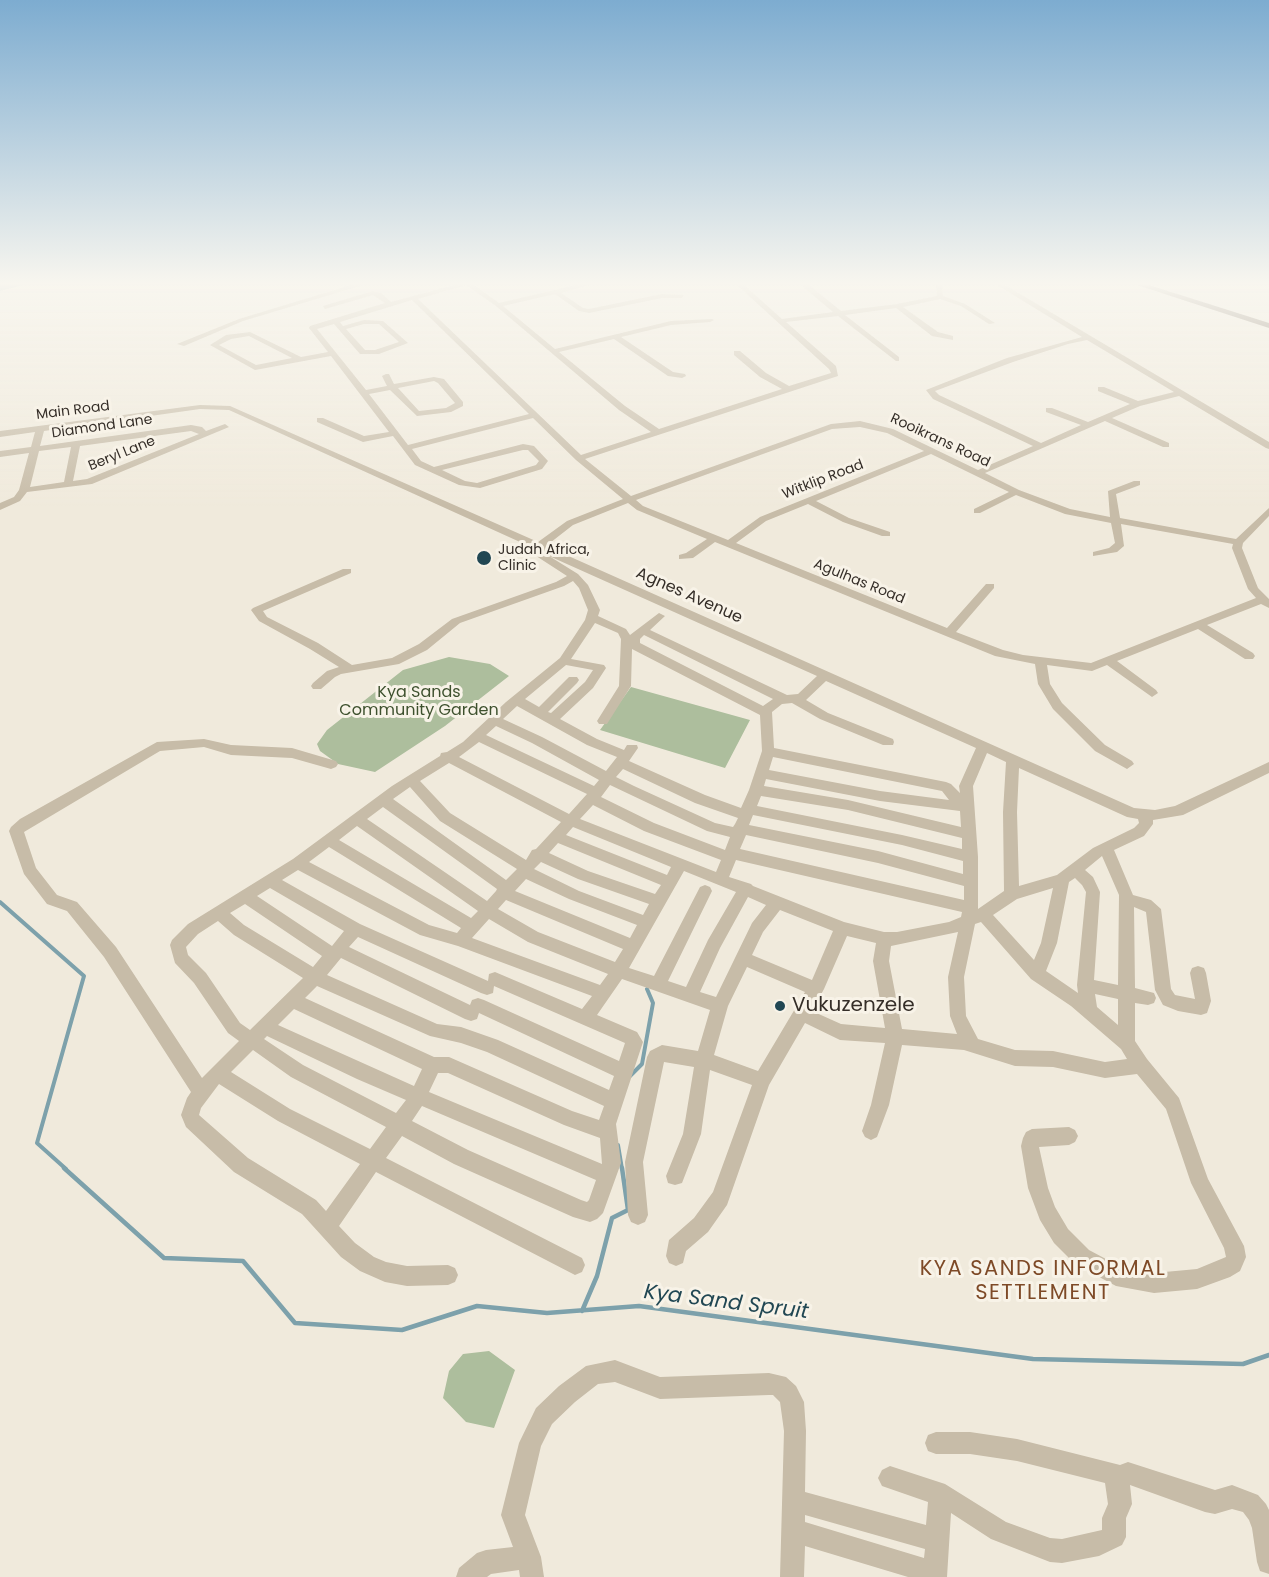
<!DOCTYPE html>
<style>
body{margin:0}
canvas{display:block;background:#f0eadc}
</style>
<canvas width="1269" height="1577"></canvas>
<script>
const g = document.querySelector('canvas').getContext('2d');
g.lineJoin = 'round';
function paint(path, color) {
  g.fillStyle = color;
  g.fill(path, 'evenodd');
}
function poly(rows) {
  const path = new Path2D();
  for (const r of rows) {
    path.moveTo(r[0], r[1]);
    for (let i = 2; i < r.length; i += 2) path.lineTo(r[i], r[i + 1]);
  }
  return path;
}
function stroke(path, color, width, dash) {
  g.strokeStyle = color;
  g.lineWidth = width;
  g.lineCap = dash ? 'butt' : 'round';
  g.setLineDash(dash || []);
  g.stroke(path);
}
function drawText(font, color, halo, rows, align = 'center') {
  g.font = font + ' Poppins,sans-serif';
  g.lineWidth = 6;
  g.setLineDash([]);
  g.textBaseline = 'middle';
  g.strokeStyle = halo;
  g.fillStyle = color;
  for (const [text, x, y, turn = 0] of rows) {
    g.save();
    g.translate(x, y);
    g.rotate((+turn || 0) * Math.PI / 180);
    g.textAlign = isNaN(turn) ? turn : align;
    if (halo) g.strokeText(text, 0, 0);
    g.fillText(text, 0, 0);
    g.restore();
  }
}
paint(poly([
 [449,657,490,664,509,676,445,726,375,772,338,764,320,751,317,744,327,730,403,670],
 [631,687,750,720,725,768,600,730],
 [489,1351,515,1370,494,1428,466,1422,443,1398,449,1371,463,1354]
]), '#adbe9d');
stroke(poly([
 [0,902,84,976,37,1143,66,1169],
 [630,1076,642,1064,653,1003,647,989],
 [618,1145,622,1169]
]), '#7da1ab', 4);
stroke(poly([
 [64,1168,164,1258,243,1261,295,1323,402,1330,477,1306,547,1313,639,1306,1033,1359,1243,1364,1269,1355],
 [582,1311,597,1276,612,1218,628,1210,622,1168]
]), '#7da1ab', 4.5);
paint(poly([
 [0,285,23,285,0,291,0,285]
]), '#7da1ab');
paint(poly([
 [351,285,363,285,243,321,184,346,177,344,239,319,351,285],
 [454,285,466,285,418,299,581,455,651,432,619,410,496,306,466,285,474,285,499,303,576,285,590,285,561,293,583,308,589,309,662,294,684,295,682,298,662,298,589,313,579,311,555,294,503,306,555,349,671,321,712,319,714,320,710,322,671,325,621,337,673,372,685,374,686,376,682,378,668,376,614,339,559,352,625,406,659,429,782,389,760,377,734,355,734,351,740,351,766,373,789,386,831,373,829,369,737,285,744,285,782,319,833,312,801,285,809,285,841,311,897,304,937,296,936,285,942,285,943,296,965,304,995,323,989,324,961,306,940,299,903,307,938,332,953,336,953,340,932,336,896,308,845,315,899,357,899,361,896,361,838,316,786,322,836,366,838,376,585,459,631,496,831,424,860,421,893,429,978,470,1033,446,933,399,926,390,1007,358,1082,337,997,285,1005,285,1269,442,1269,449,1266,448,1179,396,1140,406,1112,418,1169,443,1169,447,1163,447,1105,421,985,473,1019,490,1070,509,1110,517,1108,491,1134,481,1140,481,1140,485,1116,494,1120,518,1236,539,1269,508,1269,516,1243,543,1242,548,1258,588,1269,599,1269,608,1261,604,1207,625,1253,653,1255,656,1253,659,1245,659,1198,629,1117,661,1156,690,1158,693,1152,697,1107,665,1092,671,1047,665,1050,684,1062,703,1105,745,1132,761,1134,764,1127,769,1095,751,1053,709,1038,684,1035,664,995,656,715,542,693,558,679,559,679,555,686,553,707,539,637,510,628,503,573,525,546,546,1134,808,1155,810,1175,806,1269,762,1269,773,1183,815,1153,820,1153,824,1144,836,1114,850,1133,895,1151,900,1161,909,1171,989,1175,995,1195,999,1190,973,1192,968,1198,966,1204,968,1206,973,1211,1001,1207,1013,1201,1015,1178,1011,1163,1005,1155,990,1146,912,1134,907,1135,988,1154,993,1156,998,1154,1003,1148,1005,1135,1003,1135,1041,1147,1059,1179,1098,1208,1179,1244,1246,1246,1257,1240,1271,1230,1277,1197,1289,1154,1293,1116,1286,1075,1264,1054,1243,1040,1220,1028,1188,1021,1146,1023,1138,1026,1132,1032,1129,1069,1127,1075,1130,1078,1136,1075,1142,1069,1145,1039,1147,1048,1188,1055,1207,1068,1229,1089,1250,1119,1266,1154,1273,1197,1269,1226,1257,1224,1248,1191,1183,1166,1109,1137,1074,1105,1078,1053,1067,1015,1066,964,1050,902,1045,889,1105,877,1137,871,1140,865,1137,862,1131,871,1105,885,1043,840,1040,805,1023,769,1085,727,1205,708,1232,686,1251,683,1263,676,1266,669,1263,666,1256,669,1240,694,1218,713,1192,752,1085,710,1070,701,1134,682,1183,675,1185,668,1183,666,1176,683,1134,694,1067,664,1062,643,1162,648,1215,645,1222,638,1225,631,1222,628,1215,625,1162,647,1057,650,1051,662,1045,698,1051,710,1010,622,979,597,1015,637,1032,643,1042,616,1124,621,1163,603,1213,597,1219,590,1222,573,1217,454,1164,402,1136,386,1158,582,1258,585,1265,582,1272,575,1275,376,1172,339,1226,355,1243,374,1257,386,1262,407,1266,448,1265,455,1268,458,1275,455,1282,448,1285,407,1286,385,1282,360,1271,341,1257,302,1214,234,1172,186,1127,181,1115,187,1098,191,1092,104,957,67,911,47,904,24,874,9,831,11,827,20,819,157,742,204,739,231,745,292,748,336,761,338,764,336,767,331,769,292,758,231,755,204,747,160,751,24,832,36,868,57,895,77,902,116,947,202,1078,239,1041,228,1033,194,983,175,963,170,945,172,940,188,924,293,859,392,786,440,756,441,753,447,752,463,742,506,702,560,658,585,620,588,610,579,588,573,581,564,586,460,623,427,650,399,664,341,674,335,677,321,689,313,689,311,686,313,683,327,671,339,667,310,649,259,621,251,610,253,608,343,569,351,569,351,573,263,611,267,617,318,643,352,665,392,658,419,644,452,619,556,582,567,576,530,552,529,550,531,547,229,410,200,409,44,431,40,446,191,425,202,427,206,431,225,424,229,427,92,484,27,492,20,501,0,510,0,503,14,497,19,490,29,453,0,457,0,451,31,447,35,432,0,437,0,431,200,405,230,406,538,542,567,521,623,499,576,460,533,418,412,449,421,461,434,467,523,444,534,446,548,461,542,469,480,488,459,485,415,465,393,436,363,442,317,422,317,418,323,418,364,436,389,432,331,356,255,370,210,345,226,335,250,332,301,357,328,352,309,328,310,326,385,303,373,295,325,309,323,306,373,291,381,293,391,302,454,285],
 [412,300,529,414,408,445,369,394,390,390,417,416,451,412,463,406,463,402,444,379,434,377,394,384,389,374,386,374,382,376,387,386,366,390,317,329,334,324,360,354,379,354,408,343,383,321,364,320,343,326,340,322,412,300],
 [364,324,379,324,399,342,375,350,365,350,346,329,364,324],
 [249,336,292,358,256,365,219,345,231,339,249,336],
 [1087,340,1174,392,1138,401,1104,387,1098,387,1098,391,1130,404,1088,422,1052,408,1046,408,1046,412,1081,425,1041,443,939,395,935,391,1013,362,1068,344,1087,340],
 [434,381,438,383,455,403,446,408,419,411,398,388,434,381],
 [860,427,887,433,924,451,760,517,728,540,643,506,636,500,832,429,860,427],
 [191,431,199,434,87,479,73,481,80,446,191,431],
 [71,447,64,482,30,487,39,451,71,447],
 [523,450,528,450,539,461,536,465,477,483,465,481,442,470,523,450],
 [931,454,1009,492,974,509,974,513,980,513,1016,495,1065,514,1111,523,1115,543,1109,548,1093,552,1093,556,1117,552,1124,546,1121,524,1233,544,1232,548,1248,589,1256,598,1091,663,1023,655,1003,650,956,632,994,588,994,584,986,584,947,628,736,543,766,521,808,504,843,522,882,536,890,536,890,532,849,518,816,501,931,454],
 [549,556,817,676,798,694,787,695,650,630,665,616,659,613,630,635,626,629,598,616,600,610,588,585,578,574,549,556],
 [595,623,618,633,621,639,619,686,597,721,599,724,607,724,631,686,632,649,760,715,762,751,749,790,741,808,705,795,629,761,638,748,637,745,627,745,624,750,597,739,560,719,593,688,606,668,604,665,571,659,595,623],
 [644,635,773,699,763,706,640,643,640,639,644,635],
 [566,665,593,670,585,682,551,713,548,712,577,683,579,680,577,677,569,677,539,707,525,699,566,665],
 [826,681,976,748,959,786,960,793,951,784,946,782,774,748,772,712,782,704,792,703,820,719,883,745,893,745,894,742,893,739,828,713,806,700,826,681],
 [517,706,587,745,617,757,606,771,542,737,503,719,517,706],
 [496,726,532,743,599,780,594,786,486,735,496,726],
 [479,742,587,794,569,814,459,757,479,742],
 [987,753,1006,762,1003,812,1004,891,978,909,978,857,973,786,987,753],
 [773,757,942,791,949,800,880,791,769,770,773,757],
 [449,763,561,822,536,849,532,850,526,860,450,813,420,781,449,763],
 [1019,768,1127,817,1138,819,1139,823,1134,828,1093,848,1057,875,1019,886,1017,812,1019,768],
 [623,769,695,803,738,818,735,824,733,827,715,823,634,786,616,777,623,769],
 [766,779,880,801,960,811,961,827,848,800,764,786,766,779],
 [610,785,707,831,730,837,725,850,654,823,601,797,610,785],
 [410,787,440,821,517,869,506,880,393,799,410,787],
 [761,796,848,810,962,838,962,849,902,835,757,806,761,796],
 [593,805,644,831,721,860,716,872,580,819,593,805],
 [383,807,497,889,496,891,487,901,367,819,383,807],
 [753,815,902,845,963,861,963,874,878,851,749,825,753,815],
 [357,826,478,911,471,918,339,840,357,826],
 [573,827,671,867,667,875,566,835,573,827],
 [746,835,878,863,964,886,964,900,740,849,746,835],
 [558,843,661,885,655,894,588,871,549,853,558,843],
 [329,847,461,928,457,933,429,925,309,862,329,847],
 [1102,856,1119,895,1118,985,1094,980,1100,892,1093,877,1085,870,1102,856],
 [736,860,962,912,961,917,949,922,897,932,884,932,844,922,753,886,751,884,729,877,736,860],
 [541,862,578,879,649,904,643,915,579,891,534,869,541,862],
 [298,870,420,935,458,946,592,996,582,1009,495,972,489,974,488,981,360,924,282,880,298,870],
 [684,871,736,892,708,940,686,987,668,981,712,891,710,887,705,885,700,887,654,976,629,968,684,871],
 [1075,878,1082,885,1086,892,1077,985,1078,993,1046,971,1057,943,1069,882,1075,878],
 [526,879,569,899,637,925,630,938,515,891,526,879],
 [270,888,344,931,332,946,257,896,270,888],
 [1053,888,1041,943,1034,960,993,915,1017,899,1053,888],
 [748,897,766,905,752,923,716,997,700,992,720,948,748,897],
 [506,900,623,949,615,962,538,932,498,909,506,900],
 [245,904,322,956,313,967,244,925,230,913,245,904],
 [780,910,833,931,812,980,752,955,763,932,780,910],
 [489,919,528,942,608,974,600,985,472,938,489,919],
 [218,921,234,935,303,978,250,1030,240,1023,206,973,188,955,186,947,198,934,218,921],
 [981,922,1031,979,1071,1006,1121,1049,1127,1059,1105,1062,1053,1051,1015,1050,978,1039,966,1016,964,977,975,924,981,922],
 [958,932,948,977,950,1016,957,1034,902,1029,889,961,891,946,958,932],
 [847,936,876,943,873,961,885,1028,841,1024,812,1011,824,989,847,936],
 [358,937,481,993,487,995,493,993,494,986,625,1043,619,1061,484,1000,478,998,472,1000,470,1005,349,947,358,937],
 [341,958,465,1019,471,1021,477,1019,479,1013,614,1076,609,1090,498,1040,461,1027,437,1024,327,975,341,958],
 [747,967,805,992,758,1071,714,1055,728,1006,747,967],
 [317,986,430,1036,461,1043,487,1052,604,1106,599,1120,572,1111,449,1057,434,1057,305,998,317,986],
 [1095,994,1118,999,1118,1025,1097,1007,1095,994],
 [294,1009,422,1069,414,1086,278,1025,294,1009],
 [267,1036,357,1079,406,1100,396,1113,303,1065,264,1039,267,1036],
 [253,1050,291,1077,386,1127,370,1149,290,1109,231,1072,253,1050],
 [438,1073,448,1073,564,1125,600,1138,602,1164,429,1092,438,1073],
 [219,1084,278,1121,360,1164,326,1211,316,1200,248,1158,199,1115,201,1108,219,1084],
 [422,1106,596,1180,589,1200,587,1202,581,1200,468,1150,412,1121,422,1106],
 [615,1360,660,1377,769,1373,786,1377,796,1386,804,1402,806,1431,805,1492,926,1525,928,1502,882,1486,878,1478,882,1470,890,1466,945,1484,1006,1522,1050,1538,1062,1539,1102,1530,1102,1518,1108,1504,1105,1483,1017,1461,970,1454,936,1454,928,1451,925,1443,928,1435,936,1432,970,1432,1017,1439,1120,1465,1128,1462,1215,1490,1232,1485,1258,1495,1266,1504,1269,1510,1269,1574,1260,1571,1257,1562,1252,1528,1249,1520,1243,1512,1232,1509,1215,1514,1205,1512,1130,1485,1132,1504,1126,1518,1126,1537,1122,1545,1099,1556,1062,1563,1050,1562,991,1539,951,1513,947,1577,908,1577,805,1546,804,1577,780,1577,784,1431,780,1402,773,1395,769,1395,660,1399,615,1382,598,1384,575,1402,552,1424,541,1446,525,1515,541,1557,544,1577,520,1577,519,1570,491,1574,487,1577,456,1577,459,1568,477,1553,486,1550,513,1547,501,1515,519,1443,536,1408,559,1386,586,1366,615,1360],
 [805,1515,925,1549,924,1558,805,1522,805,1515]
]), '#c7bca8');
paint(poly([
 [1137,285,1149,285,1269,323,1269,328,1137,285]
]), '#76685a');
const sky = g.createLinearGradient(0, 0, 0, 506);
sky.addColorStop(0, '#7dacd0');
sky.addColorStop(0.56, '#f8f6ef');
sky.addColorStop(1, '#f8f6ef00');
g.fillStyle = sky;
g.fillRect(0, 0, 1269, 506);
for (const [x, y, r, color] of [
 [484,558,8,"#214753"],
 [780,1006,6,"#214753"]
]) {
  const dot = new Path2D();
  dot.arc(x, y, r, 0, 2 * Math.PI);
  g.fillStyle = color;
  g.fill(dot);
  stroke(dot, '#f8f3e8', 2);
}
drawText('14px', '#352e28', '#f8f3e8', [
 ["Main Road",73,411,-7],
 ["Diamond Lane",102,427,-8],
 ["Rooikrans Road",940,441,25],
 ["Beryl Lane",122,454,-22],
 ["Witklip Road",823,480,-21],
 ["Agulhas Road",859,582,22]
]);
drawText('14px', '#352e28', '#f8f3e8', [
 ["Judah Africa,",498,550],
 ["Clinic",498,566]
], 'left');
drawText('16px', '#352e28', '#f8f3e8', [
 ["Agnes Avenue",689,596,24]
]);
drawText('16px', '#3e512e', '#f8f3e8', [
 ["Kya Sands",419,693],
 ["Community Garden",419,711]
]);
drawText('20px', '#352e28', '#f8f3e8', [
 ["Vukuzenzele",792,1006]
], 'left');
g.letterSpacing = '1.5px';
drawText('21px', '#7e4a27', '#f8f3e8', [
 ["KYA SANDS INFORMAL",1043,1270],
 ["SETTLEMENT",1043,1294]
]);
g.letterSpacing = '0px';
drawText('italic 21px', '#214753', '#f8f3e8', [
 ["Kya Sand Spruit",726,1303,7]
]);
</script>
